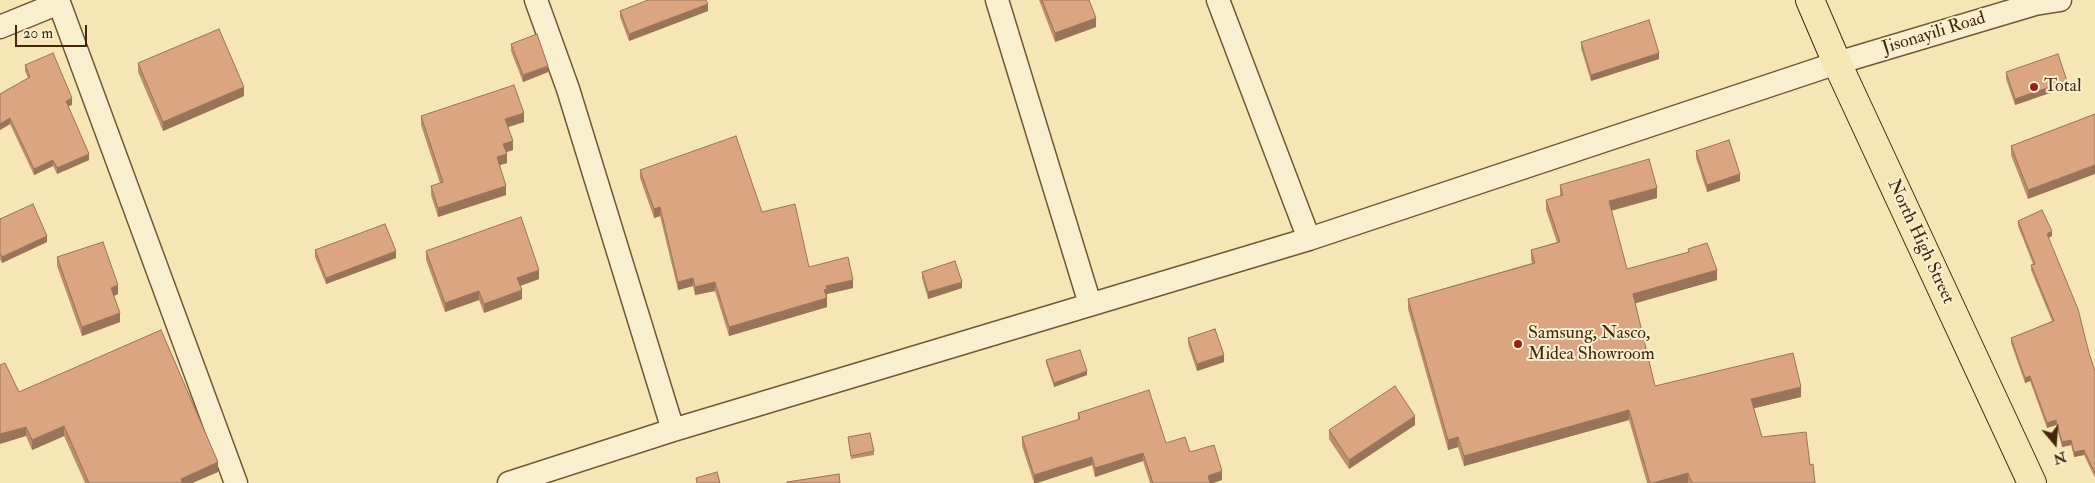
<!DOCTYPE html>
<style>
body{margin:0}
#map{position:relative;width:2095px;height:483px;overflow:hidden;background:#f6e6b6;font-family:"IM FELL Double Pica",serif}
canvas{display:block}
.north{position:absolute;left:2030px;top:418px;width:50px;height:50px;-webkit-text-stroke:4px #f9efd0;paint-order:stroke;rotate:162deg;font-size:14px;font-weight:700;line-height:20px;text-align:center;color:#45270c}
.north::after{content:'';display:block;margin:auto;width:18px;height:22px;background:#45270c;clip-path:polygon(50% 0,100% 100%,50% 72%,0 100%)}
.scale{position:absolute;left:15px;top:25px;width:72px;height:22px;box-sizing:border-box;border:2px solid #45270c;border-top:0;padding-left:6px;font-size:15px;line-height:18px;white-space:nowrap;color:#45270c;-webkit-text-stroke:4px #f9efd0;paint-order:stroke}
</style>
<div id="map">
<canvas width="2095" height="483"></canvas>
<div class="north">N</div>
<div class="scale">20 m</div>
</div>
<script>
const g = document.querySelector('canvas').getContext('2d');
g.lineJoin = 'round';
function poly(rows) {
  const path = new Path2D();
  for (const r of rows) {
    path.moveTo(r[0], r[1]);
    for (let i = 2; i < r.length; i += 2) path.lineTo(r[i], r[i + 1]);
  }
  return path;
}
function stroke(path, color, width, dash) {
  g.strokeStyle = color;
  g.lineWidth = width;
  g.lineCap = dash ? 'butt' : 'round';
  g.setLineDash(dash || []);
  g.stroke(path);
}
function paint(path, color) {
  g.fillStyle = color;
  g.fill(path, 'evenodd');
}
function drawText(font, color, halo, rows, align = 'center') {
  g.font = font + ' "IM FELL Double Pica",serif';
  g.lineWidth = 4;
  g.setLineDash([]);
  g.textBaseline = 'middle';
  g.strokeStyle = halo;
  g.fillStyle = color;
  for (const [text, x, y, turn = 0] of rows) {
    g.save();
    g.translate(x, y);
    g.rotate((+turn || 0) * Math.PI / 180);
    g.textAlign = isNaN(turn) ? turn : align;
    if (halo) g.strokeText(text, 0, 0);
    g.fillText(text, 0, 0);
    g.restore();
  }
}
const minor = poly([
 [58,0,236,483],
 [536,0,568,89,673,430],
 [997,0,1090,304],
 [1218,0,1309,239],
 [0,27,59,3],
 [509,483,673,430,1309,239,1837,63,2035,4,2060,0]
]);
const highway = poly([
 [1810,0,1837,63,2032,483]
]);
stroke(minor, '#715736', 25);
stroke(highway, '#45270c', 30);
stroke(minor, '#f9efd0', 22);
stroke(highway, '#f6e6b6', 28);
paint(poly([
 [1039,0,1089,0,1096,27,1055,42],
 [620,11,708,11,629,41,620,17],
 [1581,42,1659,59,1591,81,1581,48],
 [511,44,548,72,523,82,511,51],
 [138,63,244,96,163,131,138,72],
 [25,65,72,105,68,106,89,160,57,174,53,166,34,175,10,124,0,130,0,94,28,78,25,71],
 [2006,72,2067,87,2015,105,2006,79],
 [2095,114,2028,199,2011,155,2011,146],
 [421,116,524,122,508,127,513,150,506,152,507,163,500,165,506,195,438,217,431,195,431,186,440,183,421,125],
 [1696,151,1740,181,1707,192,1696,158],
 [640,170,762,212,809,267,853,288,827,294,827,307,729,336,715,291,695,295,693,286,678,290,660,216,654,218,640,178],
 [1560,185,1657,198,1611,211,1627,269,1688,252,1688,249,1717,280,1635,303,1655,386,1801,397,1754,408,1762,437,1810,465,1815,483,1647,483,1629,420,1464,466,1458,447,1448,450,1408,309,1408,299,1532,263,1531,260,1531,250,1557,242,1546,210,1546,200,1560,196],
 [0,218,0,219,47,242,2,263,0,259],
 [2018,221,2052,236,2048,238,2095,371,2095,478,2084,455,2074,457,2071,445,2062,447,2056,425,2047,428,2030,381,2025,383,2011,343,2011,338,2052,321,2031,270,2031,265,2033,264,2018,226],
 [315,250,396,258,326,284,315,257],
 [426,251,539,279,520,286,522,299,484,313,479,300,445,312,426,260],
 [57,257,118,294,114,296,120,322,82,336,57,266],
 [922,272,962,288,928,299,922,278],
 [1188,338,1224,362,1197,371,1188,344],
 [1046,360,1087,375,1054,387,1046,363],
 [19,392,218,472,192,483,85,483,64,436,32,450,26,436],
 [1078,413,1166,443,1190,452,1222,480,1213,483,1150,483,1143,461,1095,477,1092,465,1037,483,1034,483,1022,446,1022,437,1078,420],
 [1415,425,1349,469,1329,439,1329,430],
 [848,437,874,451,874,455,851,459]
]), '#bb8e6e');
paint(poly([
 [708,4,708,11,629,41,629,34],
 [1096,18,1096,27,1055,42,1055,33],
 [1659,53,1659,59,1591,81,1591,75],
 [548,66,548,72,523,82,523,75],
 [2067,81,2067,87,2015,105,2015,99],
 [244,87,244,96,163,131,163,122],
 [72,98,72,105,66,107,66,101],
 [524,113,524,122,505,128,505,119],
 [10,118,10,124,0,130,0,124],
 [513,141,513,150,503,153,503,144],
 [89,154,89,160,57,174,57,168],
 [507,154,507,163,497,166,497,157],
 [53,160,53,166,34,175,34,169],
 [2095,165,2095,174,2028,199,2028,190],
 [1740,174,1740,181,1707,192,1707,185],
 [506,186,506,195,438,217,438,208],
 [1657,188,1657,198,1609,211,1609,201],
 [660,207,660,216,654,218,654,209],
 [2052,231,2052,236,2047,239,2047,234],
 [47,236,47,242,2,263,2,257],
 [396,251,396,258,326,284,326,278],
 [539,270,539,279,517,287,517,278],
 [1717,270,1717,280,1633,304,1633,294],
 [693,278,693,286,678,290,678,282],
 [853,280,853,288,827,294,827,297,824,290,826,286],
 [715,282,715,291,695,295,695,287],
 [962,282,962,288,928,299,928,292],
 [118,285,118,294,111,297,111,288],
 [522,290,522,299,484,313,484,304],
 [479,291,479,300,445,312,445,303],
 [827,298,827,307,729,336,729,327],
 [120,313,120,322,82,336,82,327],
 [1224,355,1224,362,1197,371,1197,364],
 [1087,371,1087,375,1054,387,1054,383],
 [2030,376,2030,381,2025,383,2025,378],
 [1801,387,1801,397,1751,409,1751,399],
 [1629,410,1629,420,1464,466,1464,456],
 [1415,416,1415,425,1349,469,1349,460],
 [2056,420,2056,425,2047,428,2047,423],
 [64,426,64,436,32,450,32,440],
 [26,427,26,436,0,444,0,434],
 [1458,437,1458,447,1448,450,1448,440],
 [2071,440,2071,445,2062,447,2062,442],
 [2084,450,2084,455,2074,457,2074,452],
 [1143,453,1143,461,1095,477,1095,468],
 [1092,457,1092,465,1037,483,1034,483,1034,475],
 [218,462,218,472,192,483,181,483,181,479],
 [1222,471,1222,480,1213,483,1208,483,1208,476],
 [1688,473,1688,483,1653,483]
]), '#99745a');
const building = poly([
 [648,0,706,0,708,4,629,34,620,11,648,0],
 [1042,0,1089,0,1096,18,1055,33,1042,0],
 [1649,20,1659,53,1591,75,1581,42,1649,20],
 [219,29,244,87,163,122,138,63,219,29],
 [537,34,548,66,523,75,511,44,537,34],
 [53,53,72,98,66,101,89,154,57,168,53,160,34,169,10,118,0,124,0,94,30,77,25,65,53,53],
 [2058,54,2067,81,2015,99,2006,72,2058,54],
 [514,85,524,113,505,119,513,141,503,144,507,154,497,157,506,186,438,208,431,186,443,182,421,116,514,85],
 [2095,114,2095,165,2028,190,2011,146,2095,114],
 [736,136,762,212,795,204,809,267,848,257,853,280,826,286,827,289,824,290,827,298,729,327,715,282,695,287,693,278,678,282,660,207,654,209,640,170,736,136],
 [1729,140,1740,174,1707,185,1696,151,1729,140],
 [1649,159,1657,188,1609,201,1627,269,1689,252,1688,249,1707,243,1717,270,1633,294,1655,386,1793,353,1801,387,1751,399,1762,437,1806,432,1810,465,1813,464,1815,483,1692,483,1688,473,1653,483,1650,483,1629,410,1464,456,1458,437,1448,440,1408,299,1535,263,1531,250,1560,242,1546,200,1563,195,1560,185,1649,159],
 [33,204,47,236,2,257,0,253,0,218,0,219,33,204],
 [2042,210,2052,231,2047,234,2078,309,2089,353,2095,371,2095,473,2084,450,2074,452,2071,440,2062,442,2056,420,2047,423,2030,376,2025,378,2011,338,2054,321,2031,265,2035,264,2018,221,2042,210],
 [521,217,539,270,517,278,522,290,484,304,479,291,445,303,426,251,521,217],
 [385,224,396,251,326,278,315,250,385,224],
 [103,242,118,285,111,288,120,313,82,327,57,257,103,242],
 [955,261,962,282,928,292,922,272,955,261],
 [1215,329,1224,355,1197,364,1188,338,1215,329],
 [161,330,218,462,181,479,182,482,181,483,89,483,64,426,32,440,26,427,0,434,0,365,5,363,19,392,161,330],
 [1080,350,1087,371,1054,383,1046,360,1080,350],
 [1395,386,1415,416,1349,460,1329,430,1395,386],
 [1149,390,1166,443,1185,437,1190,452,1214,445,1222,471,1208,476,1210,483,1153,483,1143,453,1095,468,1092,457,1034,475,1022,437,1080,419,1078,413,1149,390],
 [870,433,874,451,851,456,848,437,870,433],
 [717,472,720,483,697,483,696,478,717,472],
 [839,474,840,483,787,483,787,482,839,474]
]);
paint(building, '#daa580');
stroke(building, '#99745a', 1);
for (const [x, y, r, color] of [
 [2034,87,5,"#8f2418"],
 [1518,344,5,"#8f2418"]
]) {
  const dot = new Path2D();
  dot.arc(x, y, r, 0, 2 * Math.PI);
  g.fillStyle = color;
  g.fill(dot);
  stroke(dot, '#f9efd0', 2);
}
drawText('18px', '#45270c', '#f9efd0', [
 ["Jisonayili Road",1934,34,-17],
 ["North High Street",1920,242,65]
]);
drawText('18px', '#45270c', '#f9efd0', [
 ["Total",2044,87],
 ["Samsung, Nasco,",1528,334],
 ["Midea Showroom",1528,355]
], 'left');
</script>
